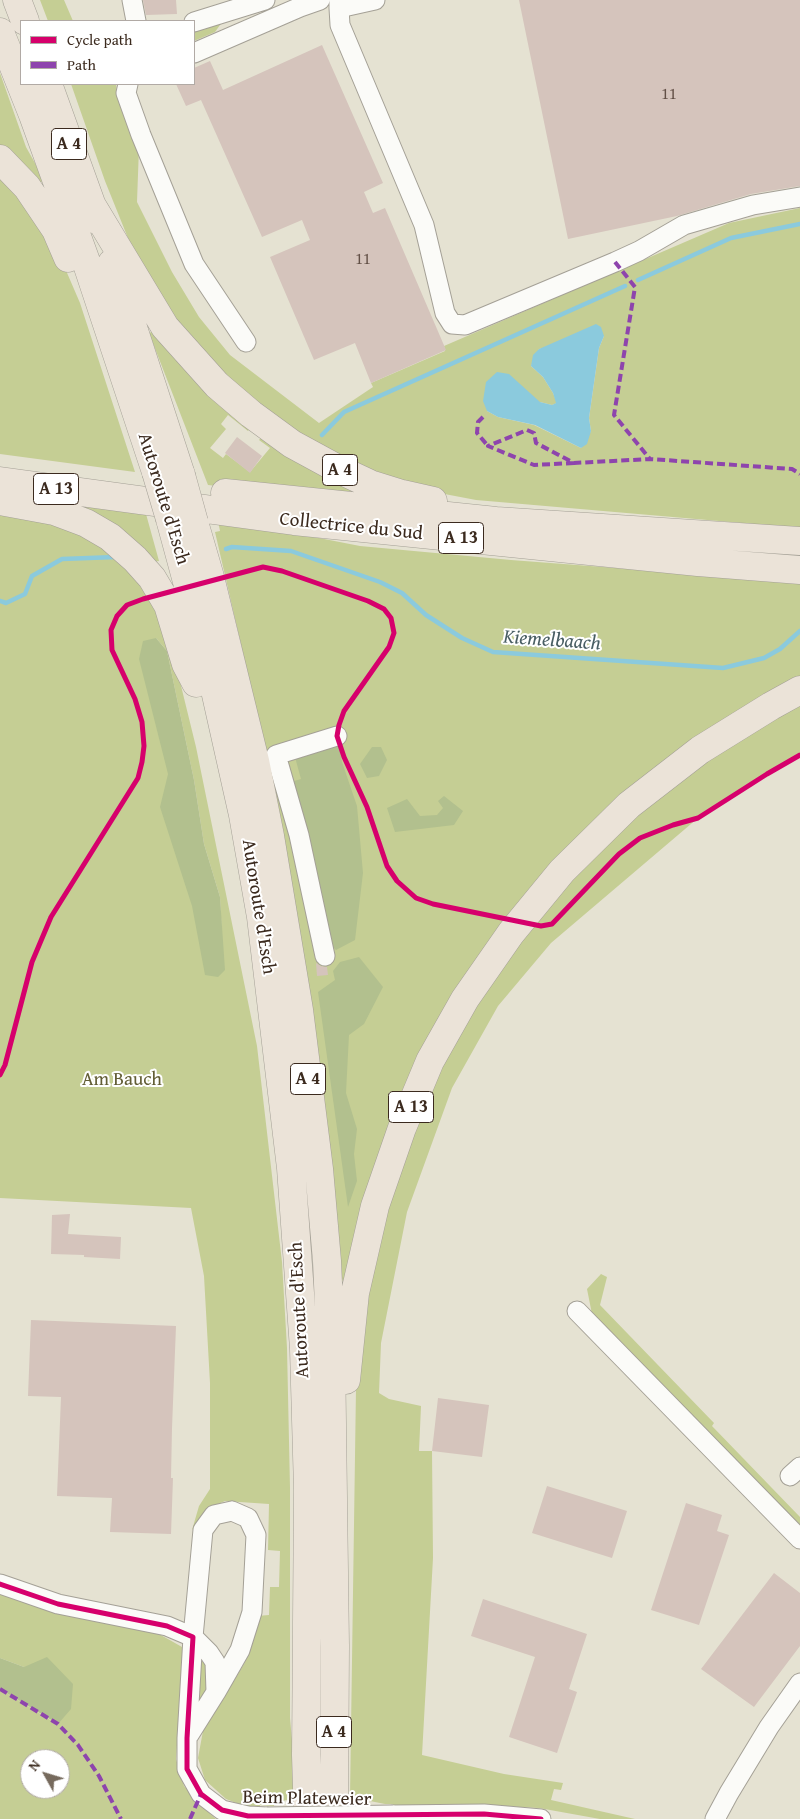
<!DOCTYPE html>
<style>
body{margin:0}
#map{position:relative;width:800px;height:1819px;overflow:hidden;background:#e5e2d2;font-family:"Gentium Book Plus",serif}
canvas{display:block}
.legend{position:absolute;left:20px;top:20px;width:175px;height:65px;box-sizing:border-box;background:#fff;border:1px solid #b1aaa5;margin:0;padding:6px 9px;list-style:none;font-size:15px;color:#3b2a1e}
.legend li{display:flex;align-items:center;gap:10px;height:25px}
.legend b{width:25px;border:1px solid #b1aaa5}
.north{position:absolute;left:20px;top:1749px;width:50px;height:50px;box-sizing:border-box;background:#fff;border:1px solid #b1aaa5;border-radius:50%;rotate:309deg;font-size:14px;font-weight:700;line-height:20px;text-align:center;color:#3b2a1e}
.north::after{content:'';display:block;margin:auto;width:18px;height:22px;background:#766a5d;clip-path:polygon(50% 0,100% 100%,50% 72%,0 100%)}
</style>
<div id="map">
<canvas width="800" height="1819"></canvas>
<ul class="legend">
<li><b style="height:6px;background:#d6006c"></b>Cycle path</li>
<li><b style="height:6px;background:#8e44ad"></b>Path</li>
</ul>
<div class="north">N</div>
</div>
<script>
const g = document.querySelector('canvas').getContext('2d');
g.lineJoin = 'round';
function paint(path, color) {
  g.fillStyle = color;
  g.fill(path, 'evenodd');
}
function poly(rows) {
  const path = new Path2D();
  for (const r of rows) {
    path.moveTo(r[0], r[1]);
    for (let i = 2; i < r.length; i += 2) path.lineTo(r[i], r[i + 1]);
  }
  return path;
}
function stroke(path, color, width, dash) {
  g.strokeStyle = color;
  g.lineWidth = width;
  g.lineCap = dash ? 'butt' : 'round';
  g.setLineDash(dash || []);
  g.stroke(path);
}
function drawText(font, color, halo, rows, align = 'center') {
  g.font = font + ' "Gentium Book Plus",serif';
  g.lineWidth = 4;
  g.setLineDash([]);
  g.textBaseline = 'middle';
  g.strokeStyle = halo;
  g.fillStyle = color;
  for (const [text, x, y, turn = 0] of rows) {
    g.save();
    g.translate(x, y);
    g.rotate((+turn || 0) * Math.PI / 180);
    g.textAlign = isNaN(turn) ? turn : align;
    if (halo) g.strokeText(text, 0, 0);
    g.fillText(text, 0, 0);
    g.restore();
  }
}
paint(poly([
 [40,0,64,0,73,21,48,21],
 [225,18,215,32,194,41,194,28],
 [0,73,26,147,45,181,32,184,0,152],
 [71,84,116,84,117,95,139,147,137,202,172,272,199,317,230,355,319,423,373,387,371,383,445,351,444,346,729,223,800,208,800,528,476,500,434,492,342,461,255,406,172,321,134,253,105,181],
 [604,336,599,348,589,418,591,431,581,448,534,425,498,417,487,411,540,402,552,405,557,403,553,393,543,377,531,366,539,349],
 [0,171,49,231,80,303,135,472,0,454],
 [160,329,253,424,248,431,228,415,221,424,226,429,210,448,223,458,226,454,250,472,270,448,259,440,265,433,401,505,208,485,149,333],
 [54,497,146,514,159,561,147,563],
 [0,510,82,531,126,563,159,609,172,649,196,747,257,1046,282,1262,287,1348,290,1488,290,1718,294,1763,295,1798,274,1803,274,1806,260,1805,260,1809,249,1808,226,1799,205,1780,198,1758,203,1731,244,1664,254,1639,257,1616,269,1615,270,1587,279,1587,280,1551,268,1550,269,1504,225,1501,207,1509,192,1530,199,1506,210,1489,210,1383,204,1276,191,1208,0,1198],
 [156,638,167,651,194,780,204,844,220,897,222,937],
 [218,521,268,528,360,546,511,560,800,582,800,677,505,925,343,1283,338,1259,267,757,215,532,220,531],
 [800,702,800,755,767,774,698,818,551,943,498,1006,452,1088,407,1212,381,1343,379,1393,389,1399,421,1406,419,1451,432,1451,433,1558,422,1755,504,1774,563,1783,561,1790,554,1789,551,1800,635,1819,600,1819,539,1808,483,1805,393,1807,393,1804,385,1804,350,1797,356,1388,367,1297,388,1208,414,1133,441,1068,475,1005,519,941,569,878,634,812,705,758],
 [601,1274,607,1277,600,1305,714,1423,712,1426,800,1517,800,1528,592,1314,587,1289],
 [0,1592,152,1630,182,1647,183,1662,176,1759,184,1786,197,1802,216,1819,0,1819,0,1689,57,1724,24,1667,0,1658],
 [30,1759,60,1759,60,1789,30,1789],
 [199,1662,209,1662,210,1688,197,1711]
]), '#c5ce94');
paint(poly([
 [156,638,167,651,194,780,204,844,220,897,225,970,218,977,205,975,192,906,160,807,168,774,139,659,143,641],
 [337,736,342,762,357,806,363,873,355,940,336,950,328,942,284,784,301,779,293,750],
 [372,747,381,747,387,760,379,776,367,778,360,764],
 [444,796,463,811,454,825,395,832,387,808,407,799,420,816,437,815,443,808,438,801],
 [359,957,383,987,364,1024,349,1035,346,1093,357,1129,354,1154,357,1181,348,1207,318,992,335,980,333,971,340,962],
 [47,1657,73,1684,71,1709,58,1724,0,1689,0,1658,24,1667]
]), '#b2c08e');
paint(poly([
 [596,324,601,327,604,336,599,348,589,418,591,431,587,444,581,448,535,425,498,417,487,411,483,401,486,382,497,372,509,374,540,402,552,405,556,403,553,393,543,377,531,366,533,355,539,349]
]), '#8bcadd');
stroke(poly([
 [638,280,731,238,800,224],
 [322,435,344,412,625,286],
 [226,549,232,547,291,551,380,582,402,593,426,615,462,638,493,652,723,668,764,658,780,649,800,631],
 [0,601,6,603,25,594,32,576,62,559,116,557]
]), '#8bcadd', 4.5);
paint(poly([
 [143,0,176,0,177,14,146,15],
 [519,0,800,0,800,186,751,194,677,216,568,239],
 [322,45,383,183,364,192,373,213,385,208,446,350,371,383,355,343,314,360,270,257,310,240,302,220,262,237,201,100,186,106,176,84,194,84,194,68,210,61,223,90],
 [237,437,262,456,250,473,225,453],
 [316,963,321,966,327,967,328,975,317,976],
 [70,1214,68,1234,121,1237,120,1259,84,1257,84,1255,51,1254,52,1215],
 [31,1320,176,1326,172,1428,171,1478,173,1478,171,1534,110,1532,112,1498,57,1496,61,1397,28,1396],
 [438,1398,489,1405,482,1457,432,1451],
 [547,1486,627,1511,612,1558,532,1533],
 [686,1503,722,1515,717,1531,729,1535,699,1625,651,1610],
 [774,1573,800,1593,800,1646,754,1707,701,1669],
 [483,1599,587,1634,569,1689,577,1692,557,1753,509,1737,535,1657,471,1636]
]), '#d5c4bc');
const minor = poly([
 [132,0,136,21],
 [339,0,339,8,375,0],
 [339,8,340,25,424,225,445,313,452,324,465,325,615,262,639,251,684,225,753,205,800,197],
 [194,22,265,0],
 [194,53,300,7,320,0],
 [128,84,126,93,141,135,194,264,246,342],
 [325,956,299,835,276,755,337,736],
 [577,1311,800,1539],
 [790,1476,800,1467],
 [232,1511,248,1518,256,1535,252,1612,240,1650,216,1692,215,1662,209,1653,193,1637,203,1530,214,1515,232,1511],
 [0,1584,58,1604,167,1626,193,1637,187,1738,187,1769,201,1794,222,1810,248,1816,267,1817],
 [189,1735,216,1692],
 [393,1815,484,1814,541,1819],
 [715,1819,729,1793,769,1727,800,1683]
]);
const highway = poly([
 [17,0,25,21],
 [0,32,33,115,88,267,156,472],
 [48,84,97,220],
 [0,159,27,187,56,230,68,258],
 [91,204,165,327,217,385,251,414,292,444,338,469,370,484,402,494,433,501],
 [112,263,181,475],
 [0,481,294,521,698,562,800,570],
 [225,493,496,521,800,541],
 [0,501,54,511,86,523,110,537,135,559,152,578,168,605,186,664,196,683],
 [170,519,208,659,243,815,261,917,291,1168,304,1349,308,1489,306,1755,308,1819],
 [194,522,210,577,255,761,270,836,299,1010,319,1169,327,1261,331,1350,335,1646,334,1819],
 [346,1380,355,1293,375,1206,402,1128,430,1061,465,999,511,933,562,871,629,805,700,750,771,706,800,690]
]);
stroke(minor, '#a4a096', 21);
stroke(highway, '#a4a096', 29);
stroke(minor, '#fbfbf8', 19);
stroke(highway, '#ebe3d8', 28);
const minorBridge = poly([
 [267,1817,393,1815]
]);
const highwayBridge = poly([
 [156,472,170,519],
 [181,475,194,522]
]);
stroke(minorBridge, '#a4a096', 21, []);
stroke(highwayBridge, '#a4a096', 29, []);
stroke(minorBridge, '#fbfbf8', 19);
stroke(highwayBridge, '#ebe3d8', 28);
stroke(poly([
 [615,262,635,287,614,415,650,459],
 [483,417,478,422,477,433,488,446],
 [574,463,534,465,488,446,527,430,534,433,536,443,574,463,650,459,792,469,800,474],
 [0,1689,58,1724,78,1745,99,1776,121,1819],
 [190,1819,201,1794]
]), '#8e44ad', 4, [8, 4]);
stroke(poly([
 [0,1075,5,1065,32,962,51,917,138,778,142,762,144,746,142,722,135,699,112,650,111,630,117,616,127,605,143,599,263,567,282,571,368,601,384,609,391,618,394,633,389,647,344,711,339,725,337,736,344,757,367,807,387,866,397,881,416,898,433,904,541,926,552,924,619,854,640,838,673,825,698,818,767,774,800,755],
 [0,1584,58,1604,167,1626,193,1637,187,1738,187,1769,201,1794,222,1810,248,1816,484,1814,541,1819]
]), '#d6006c', 5);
drawText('16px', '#625046', null, [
 ["11",669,95],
 ["11",363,260]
]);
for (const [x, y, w] of [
 [69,144,35],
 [340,470,35],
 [56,489,45],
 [461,538,45],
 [308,1079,35],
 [411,1107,45],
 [334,1732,35]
]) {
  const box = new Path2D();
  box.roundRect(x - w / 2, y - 15.5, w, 31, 4);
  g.fillStyle = '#fff';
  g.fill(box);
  stroke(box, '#3b2a1e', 1);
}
drawText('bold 18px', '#3b2a1e', null, [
 ["A 4",69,144],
 ["A 4",340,470],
 ["A 13",56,489],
 ["A 13",461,538],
 ["A 4",308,1079],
 ["A 13",411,1107],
 ["A 4",334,1732]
]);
drawText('19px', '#3b2a1e', '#fff', [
 ["Autoroute d'Esch",163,499,73],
 ["Collectrice du Sud",351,527,6],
 ["Autoroute d'Esch",258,907,81],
 ["Autoroute d'Esch",300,1310,-93],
 ["Beim Plateweier",307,1799,1]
]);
drawText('19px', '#625d35', '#fff', [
 ["Am Bauch",122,1080]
]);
drawText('italic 20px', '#495e63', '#fff', [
 ["Kiemelbaach",552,641,4]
]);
</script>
